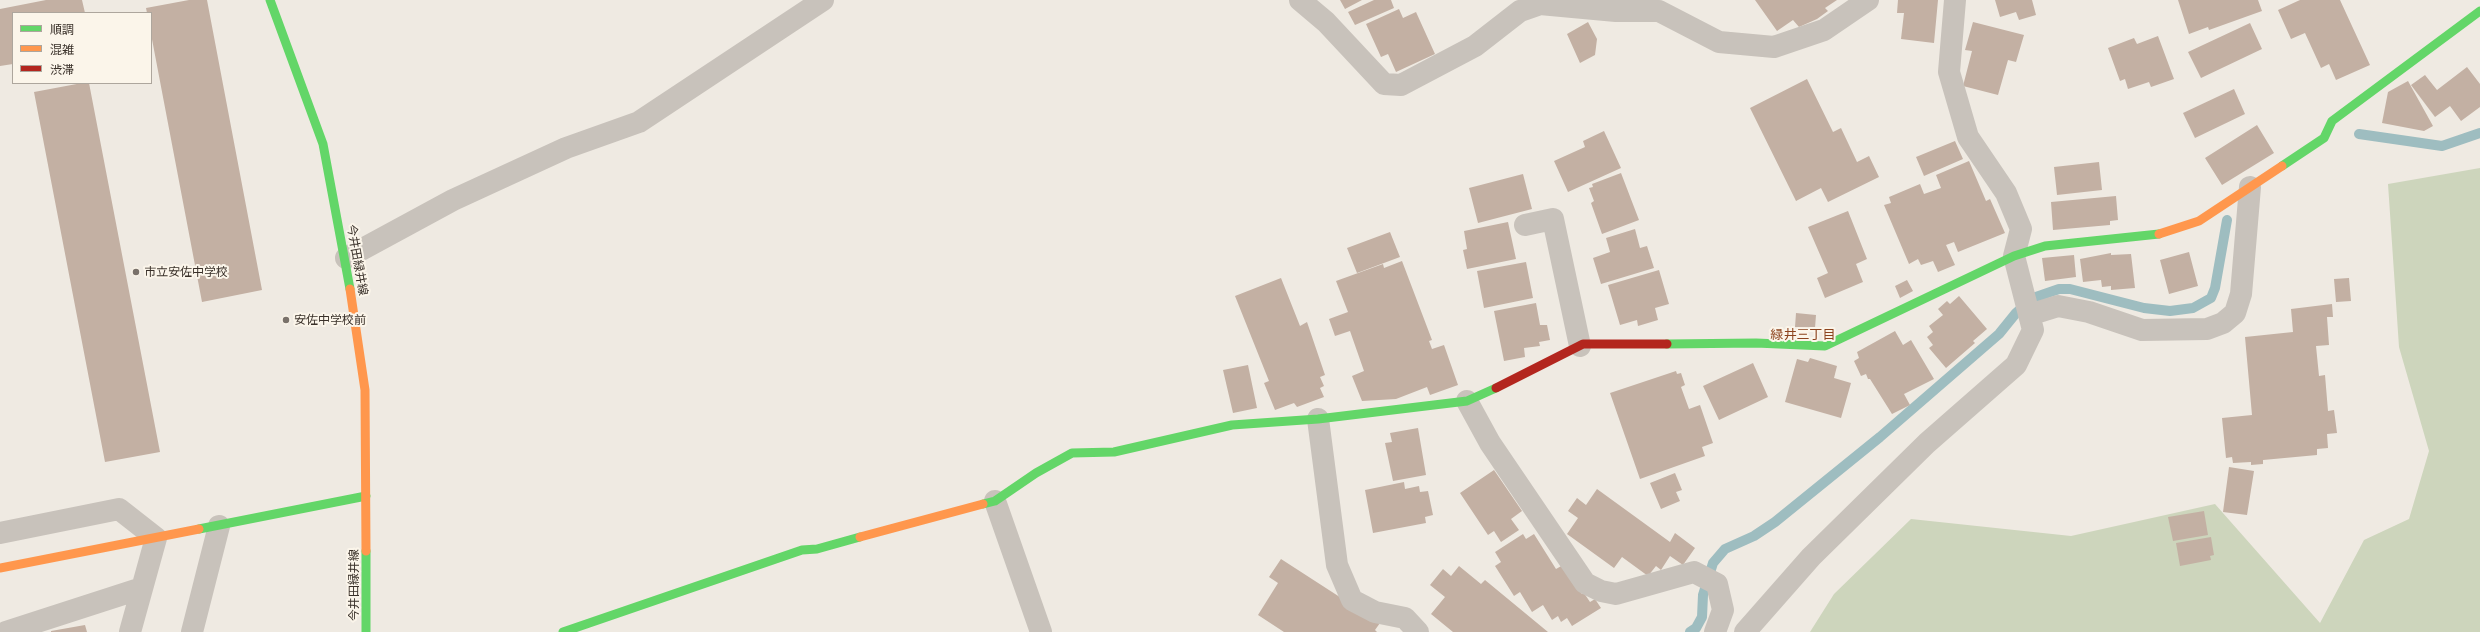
<!DOCTYPE html>
<meta charset="utf-8">
<style>
body{margin:0}
#map{position:relative;width:2480px;height:632px;overflow:hidden;background:#efeae2;font-family:Mulish,"Noto Sans JP",sans-serif}
canvas{display:block}
.legend{position:absolute;left:12px;top:12px;width:140px;height:72px;box-sizing:border-box;background:#fbf5ea;border:1px solid #ada69d;margin:0;padding:5px 7px;list-style:none;font-size:12px;color:#393029}
.legend li{display:flex;align-items:center;gap:8px;height:20px}
.legend b{width:20px;border:1px solid #ada69d}
</style>
<div id="map">
<canvas width="2480" height="632"></canvas>
<ul class="legend">
<li><b style="height:5px;background:#63d668"></b>順調</li>
<li><b style="height:5px;background:#ff974d"></b>混雑</li>
<li><b style="height:5px;background:#b3261e"></b>渋滞</li>
</ul>
</div>
<script>
const g = document.querySelector('canvas').getContext('2d');
g.lineJoin = 'round';
function paint(path, color) {
  g.fillStyle = color;
  g.fill(path, 'evenodd');
}
function poly(rows) {
  const path = new Path2D();
  for (const r of rows) {
    path.moveTo(r[0], r[1]);
    for (let i = 2; i < r.length; i += 2) path.lineTo(r[i], r[i + 1]);
  }
  return path;
}
function stroke(path, color, width, dash) {
  g.strokeStyle = color;
  g.lineWidth = width;
  g.lineCap = dash ? 'butt' : 'round';
  g.setLineDash(dash || []);
  g.stroke(path);
}
function drawText(font, color, halo, rows, align = 'center') {
  g.font = font + ' Mulish,"Noto Sans JP",sans-serif';
  g.lineWidth = 4;
  g.setLineDash([]);
  g.textBaseline = 'middle';
  g.strokeStyle = halo;
  g.fillStyle = color;
  for (const [text, x, y, turn = 0] of rows) {
    g.save();
    g.translate(x, y);
    g.rotate((+turn || 0) * Math.PI / 180);
    g.textAlign = isNaN(turn) ? turn : align;
    if (halo) g.strokeText(text, 0, 0);
    g.fillText(text, 0, 0);
    g.restore();
  }
}
paint(poly([
 [2480,168,2480,632,1810,632,1834,594,1911,519,2071,536,2215,504,2320,623,2364,540,2409,519,2429,451,2399,347,2388,184]
]), '#cdd5bc');
stroke(poly([
 [2359,134,2442,146,2480,133],
 [1690,632,1696,628,1702,617,1703,595,1713,563,1725,549,1754,536,1775,522,1880,437,1999,334,2016,313,2033,298,2059,289,2070,289,2144,308,2170,311,2193,308,2211,298,2215,288,2227,220]
]), '#9ebdc0', 10);
paint(poly([
 [46,0,82,0,85,13,13,13,13,64,0,66,0,9],
 [189,0,207,0,262,290,202,302,151,34,151,13,147,13,146,8],
 [1340,0,1362,0,1345,9],
 [1374,0,1391,0,1394,8,1355,25,1348,12],
 [1755,0,1837,0,1825,8,1828,11,1817,19,1799,27,1793,20,1777,31],
 [1898,0,1938,0,1934,43,1901,39,1904,13,1897,13],
 [1995,0,2032,0,2036,15,2019,20,2016,12,2000,17],
 [2178,0,2258,0,2262,11,2209,30,2208,27,2189,34],
 [2300,0,2340,0,2370,65,2336,80,2329,64,2321,68,2305,33,2291,39,2278,10],
 [1399,9,1403,18,1416,12,1435,54,1396,72,1388,54,1381,57,1366,24],
 [1588,22,1597,39,1595,55,1580,63,1567,34],
 [1973,22,2024,35,2016,62,2008,60,1998,95,1963,86,1972,51,1965,50],
 [2250,23,2262,49,2201,78,2188,52],
 [2158,36,2174,79,2151,87,2149,82,2128,89,2125,79,2120,81,2108,48,2134,38,2137,44],
 [2467,67,2480,84,2480,107,2461,121,2450,106,2435,117,2411,85,2425,75,2437,90],
 [1807,79,1833,132,1841,128,1857,162,1869,156,1879,177,1828,202,1821,188,1796,201,1750,108],
 [2408,81,2433,126,2424,131,2382,123,2388,92],
 [82,83,89,83,160,452,105,462,34,92],
 [2234,89,2245,114,2195,138,2183,113],
 [2257,125,2274,153,2222,185,2205,158],
 [1604,131,1621,168,1568,192,1554,161,1585,147,1583,141],
 [1955,141,1963,159,1924,176,1916,157],
 [1969,161,1986,201,1990,199,2005,233,1958,252,1954,242,1946,245,1955,265,1938,272,1933,261,1921,265,1918,259,1909,264,1884,205,1891,203,1889,197,1920,184,1924,194,1941,188,1936,175],
 [2099,162,2102,190,2057,195,2054,167],
 [1621,173,1639,220,1602,234,1591,203,1594,201,1589,188,1593,187,1592,184],
 [1523,174,1532,209,1478,223,1469,188],
 [2116,196,2118,220,2110,221,2110,225,2053,230,2051,202],
 [1848,211,1867,259,1856,264,1863,282,1825,298,1817,278,1828,273,1808,227],
 [1508,222,1516,259,1467,269,1463,250,1467,249,1464,231],
 [1635,229,1640,248,1647,246,1654,268,1601,284,1593,258,1610,252,1606,238],
 [1390,232,1400,257,1357,273,1347,248],
 [2189,252,2198,286,2169,294,2160,260],
 [2111,253,2111,255,2131,254,2135,288,2111,290,2111,286,2102,287,2101,280,2083,282,2080,259],
 [2074,255,2076,277,2045,281,2042,258],
 [1402,261,1432,340,1429,341,1432,349,1444,345,1458,385,1430,395,1427,387,1396,399,1362,401,1352,376,1364,371,1350,331,1335,336,1329,319,1348,312,1336,281,1383,264,1384,268],
 [1526,262,1533,298,1484,308,1477,271],
 [1659,270,1669,304,1655,308,1658,320,1638,326,1637,320,1620,325,1608,285],
 [1281,278,1300,326,1307,322,1325,375,1320,377,1324,386,1320,388,1324,397,1297,407,1294,403,1275,410,1264,383,1269,381,1235,296],
 [2349,278,2351,301,2336,302,2334,279],
 [1907,280,1913,291,1900,298,1895,286],
 [1959,296,1987,329,1973,341,1975,343,1946,368,1929,348,1933,345,1927,337,1933,332,1929,326,1943,315,1938,309,1947,301,1950,304],
 [1536,303,1540,325,1547,325,1550,340,1539,342,1540,346,1524,348,1525,357,1504,361,1494,311],
 [2332,304,2333,317,2327,317,2329,345,2316,346,2319,376,2325,375,2328,411,2334,410,2337,433,2327,434,2328,448,2317,449,2317,455,2263,460,2263,464,2251,465,2251,462,2233,463,2232,457,2226,458,2222,418,2252,415,2245,337,2293,332,2291,309],
 [1796,313,1816,315,1815,328,1795,327],
 [1895,331,1903,345,1911,340,1934,379,1904,394,1910,405,1892,414,1870,379,1868,379,1866,374,1861,376,1854,361,1859,358,1857,352],
 [1810,358,1837,366,1834,378,1851,383,1841,418,1785,402,1797,359,1808,362],
 [1753,363,1768,397,1719,420,1703,386],
 [1248,365,1257,408,1233,413,1223,370],
 [1676,371,1677,374,1681,373,1685,385,1681,387,1689,409,1700,405,1713,443,1702,447,1705,456,1640,479,1610,393],
 [1418,428,1426,475,1393,481,1385,443,1392,442,1390,433],
 [2229,467,2254,471,2247,515,2223,512],
 [1494,470,1522,511,1511,519,1519,530,1501,542,1494,531,1488,535,1460,493],
 [1675,473,1682,490,1676,492,1680,501,1661,509,1650,483],
 [1404,482,1405,489,1419,486,1420,492,1428,491,1433,515,1425,517,1426,523,1373,533,1365,490],
 [1597,489,1670,542,1675,533,1695,548,1683,565,1670,556,1661,570,1656,566,1648,576,1622,557,1614,568,1567,534,1578,518,1568,511,1577,498,1586,505],
 [2204,511,2208,535,2173,541,2168,517],
 [1523,534,1526,539,1534,534,1556,569,1563,565,1582,594,1584,593,1590,602,1595,599,1601,608,1572,626,1567,618,1561,622,1558,616,1552,620,1543,605,1532,612,1520,592,1514,596,1495,566,1501,562,1495,552],
 [2211,537,2214,555,2210,556,2211,560,2180,566,2176,543],
 [1281,559,1380,623,1375,630,1377,632,1284,632,1258,615,1278,583,1269,577],
 [1459,566,1481,584,1485,580,1548,632,1453,632,1431,614,1445,597,1430,585,1443,569,1451,576],
 [85,625,87,632,51,632,51,631]
]), '#c3b0a3');
stroke(poly([
 [1300,0,1326,22,1384,84,1401,85,1475,46,1520,11,1540,4,1616,11,1659,11,1719,42,1774,47,1824,30,1868,0],
 [1525,225,1553,219,1580,346],
 [346,258,453,200,566,148,639,122,823,0],
 [2029,315,2058,306,2089,312,2142,330,2207,329,2223,323,2235,313,2241,294,2250,187],
 [1467,401,1490,443,1585,583,1601,591,1616,594,1694,572,1717,584,1723,610,1715,632],
 [1318,419,1337,565,1352,600,1375,612,1405,618,1418,632],
 [995,501,1041,632],
 [0,533,119,509,156,538,130,632],
 [6,632,142,588],
 [192,632,219,526],
 [1745,632,1811,557,1927,443,2016,365,2033,330,2014,256,2021,229,2006,193,1968,137,1949,72,1955,0]
]), '#c8c2bb', 22);
stroke(poly([
 [270,0,323,144,350,289],
 [2282,166,2324,138,2332,121,2480,11],
 [1667,344,1756,343,1825,346,2014,256,2045,246,2159,234],
 [983,504,995,501,1036,473,1072,453,1114,452,1232,425,1318,419,1467,401,1496,388],
 [199,529,366,496],
 [366,551,366,632],
 [563,632,802,550,817,549,860,537]
]), '#63d668', 9);
stroke(poly([
 [2159,234,2199,221,2282,166],
 [350,289,365,390,366,551],
 [860,537,983,504],
 [0,568,199,529]
]), '#ff974d', 9);
stroke(poly([
 [1496,388,1583,344,1667,344]
]), '#b3261e', 9);
for (const [x, y, r, color] of [
 [136,272,4,"#79716a"],
 [286,320,4,"#79716a"]
]) {
  const dot = new Path2D();
  dot.arc(x, y, r, 0, 2 * Math.PI);
  g.fillStyle = color;
  g.fill(dot);
  stroke(dot, '#fbf5ea', 1.5);
}
drawText('12px', '#393029', '#fbf5ea', [
 ["今井田緑井線",357,260,80],
 ["今井田緑井線",354,585,-90]
]);
drawText('12px', '#393029', '#fbf5ea', [
 ["市立安佐中学校",144,272],
 ["安佐中学校前",294,320]
], 'left');
drawText('13px', '#8c431e', '#fbf5ea', [
 ["緑井三丁目",1803,335]
]);
</script>
